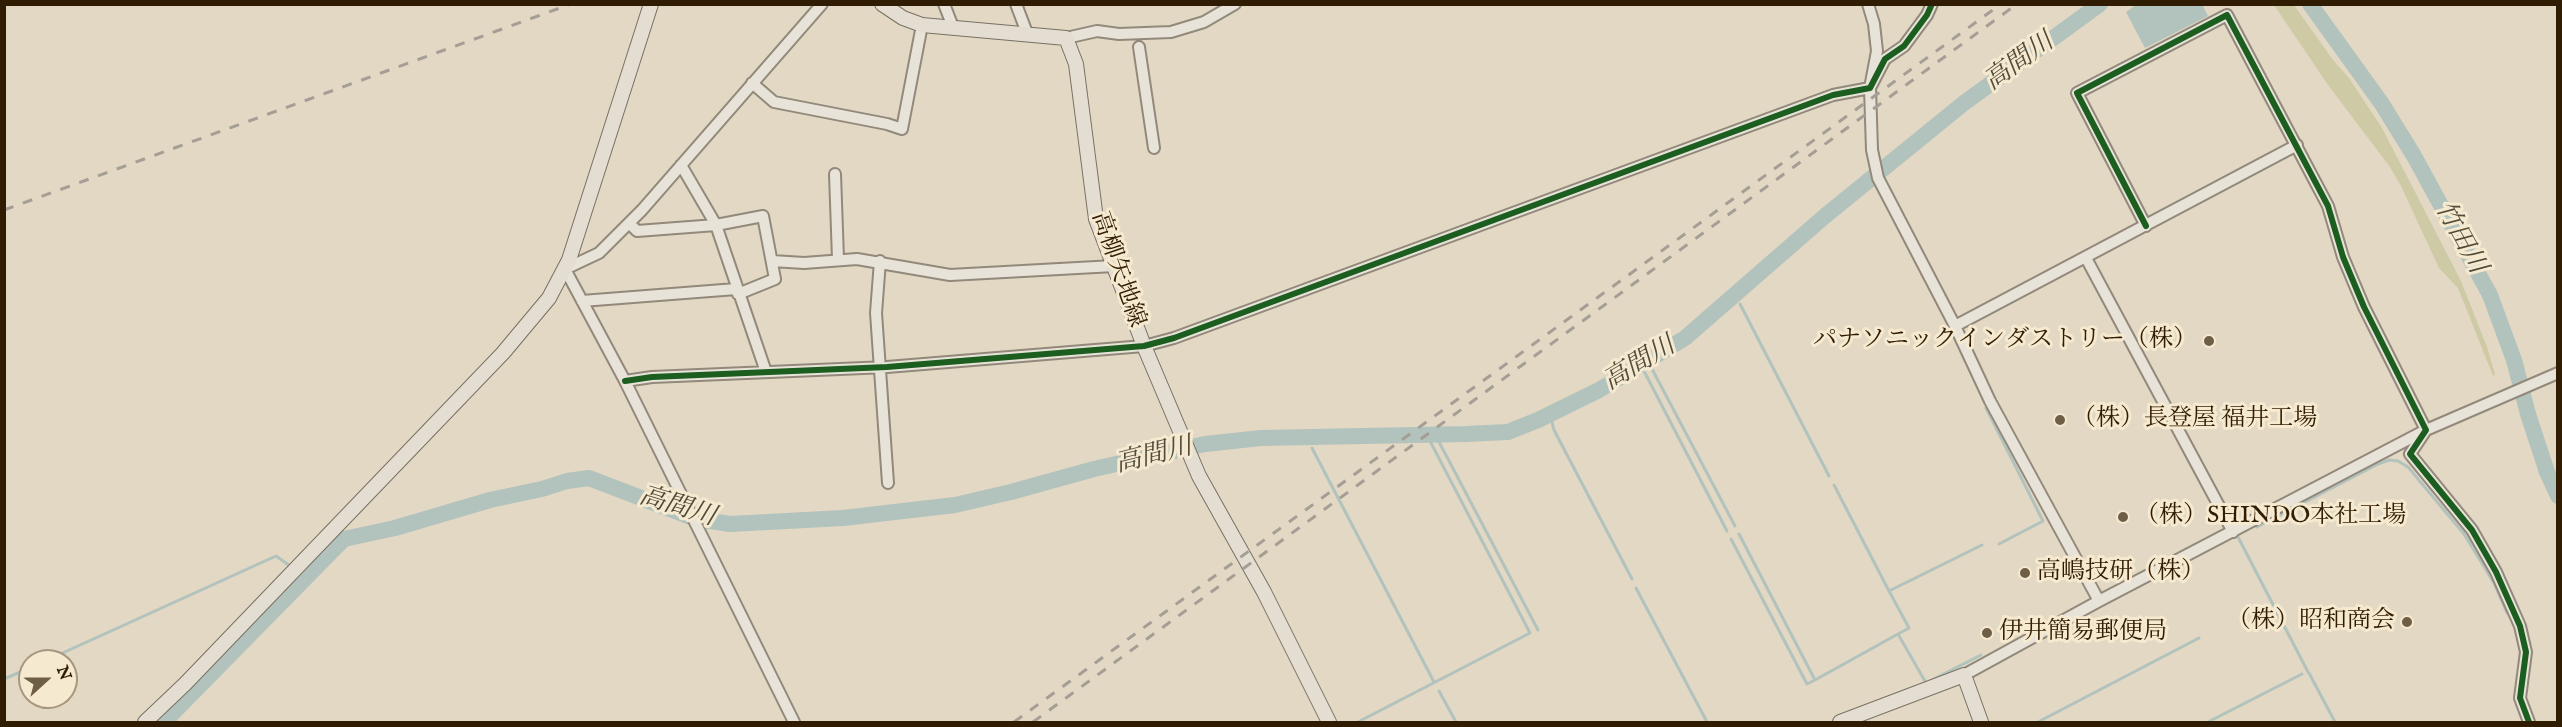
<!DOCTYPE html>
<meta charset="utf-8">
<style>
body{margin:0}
#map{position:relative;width:2562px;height:727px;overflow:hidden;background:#e2d8c4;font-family:"IM FELL English",serif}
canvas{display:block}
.frame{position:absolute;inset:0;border:6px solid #301c02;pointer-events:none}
.north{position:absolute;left:18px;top:649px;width:60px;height:60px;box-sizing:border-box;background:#f5e9d0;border:2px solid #a6977e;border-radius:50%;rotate:69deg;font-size:16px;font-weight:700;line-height:24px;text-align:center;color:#301c02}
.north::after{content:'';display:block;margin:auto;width:21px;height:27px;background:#6e5e46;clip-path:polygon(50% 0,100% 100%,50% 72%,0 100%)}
</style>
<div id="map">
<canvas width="2562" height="727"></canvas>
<div class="frame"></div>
<div class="north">N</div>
</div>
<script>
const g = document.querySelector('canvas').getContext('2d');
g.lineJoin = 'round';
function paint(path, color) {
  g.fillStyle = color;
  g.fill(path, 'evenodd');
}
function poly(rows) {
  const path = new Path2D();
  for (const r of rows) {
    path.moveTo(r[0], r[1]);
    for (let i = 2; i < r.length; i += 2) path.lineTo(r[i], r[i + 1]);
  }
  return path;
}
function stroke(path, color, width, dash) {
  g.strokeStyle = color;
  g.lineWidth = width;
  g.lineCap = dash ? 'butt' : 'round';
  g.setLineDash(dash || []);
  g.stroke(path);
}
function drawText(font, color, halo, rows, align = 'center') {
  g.font = font + ' "IM FELL English","Noto Serif JP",serif';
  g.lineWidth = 6;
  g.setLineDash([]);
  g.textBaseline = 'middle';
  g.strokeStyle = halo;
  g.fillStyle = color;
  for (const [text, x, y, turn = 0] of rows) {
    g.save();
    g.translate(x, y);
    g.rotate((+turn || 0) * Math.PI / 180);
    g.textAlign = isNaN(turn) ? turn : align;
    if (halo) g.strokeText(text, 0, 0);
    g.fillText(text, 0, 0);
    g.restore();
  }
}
paint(poly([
 [2274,5,2294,5,2333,60,2349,78,2382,128,2461,281,2487,347,2495,374,2493,376,2458,288,2439,268,2401,186,2390,167,2328,85]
]), '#cecaa5');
paint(poly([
 [2202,4,2208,16,2145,48,2126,12,2136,5]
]), '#b2c2bc');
stroke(poly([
 [1740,304,1829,476],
 [1652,369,1735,526],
 [1645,373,1727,531],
 [1986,408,2043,521,1999,544],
 [1550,414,1554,430,1632,579],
 [1438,440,1538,630],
 [1312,448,1434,682],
 [1834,485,1889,591,1982,545],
 [2257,527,2378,464,2389,460,2398,461,2408,467,2464,534,2494,583,2507,613],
 [1739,534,1815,680,1898,634],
 [2238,537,2308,672],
 [1731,539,1807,684,1815,680],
 [298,572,304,577],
 [1636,588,1707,722],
 [1889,591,1909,628,1898,634,1926,683,1981,655],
 [45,661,276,556,293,568],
 [2309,673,2335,722],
 [4,679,30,668],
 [1439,691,1456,722],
 [1358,722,1530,633,1430,441],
 [2038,722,2199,638],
 [2208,722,2302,674]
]), '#b2c2bc', 3);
stroke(poly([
 [2310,4,2382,104,2414,156,2490,295,2514,360,2528,414,2547,472,2558,496],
 [164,722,344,539,395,528,490,500,542,489,567,481,589,478,696,519,730,524,843,518,955,505,1011,492,1094,469,1205,444,1261,438,1466,434,1508,432,1538,420,1599,390,1685,338,1825,216,1964,103,2100,4]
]), '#b2c2bc', 16);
const minor = poly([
 [944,4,953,27],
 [1016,4,1027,33],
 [1868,4,1874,24,1877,51,1870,88,1872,150,1878,178,1955,326,1990,401,2099,601],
 [1066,38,1097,31,1119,34,1171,32,1204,22,1235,4],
 [1139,47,1154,148],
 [752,83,774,102,887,124,902,129,922,25],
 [681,165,716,225,763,216,775,279,738,294],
 [835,174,838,259],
 [629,223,637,231,716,225,766,372],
 [2146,226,2077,93,2227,15,2328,206,2343,257,2364,307,2426,430,2410,454,2472,530,2496,572,2520,626,2526,652,2520,698,2529,722],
 [2086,258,2233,532],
 [772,261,804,263,857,259,950,275,1114,266],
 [880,261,876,313,888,483],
 [582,301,736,289],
 [1955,326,2297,145],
 [625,381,652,377,887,367,1144,346,1174,338,1833,95,1870,88,1885,59,1904,46,1927,15,1932,4],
 [1964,675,2099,601,2426,430,2558,373],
 [794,722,625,381,565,269,599,253,642,210,822,4]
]);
const major = poly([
 [882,4,903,18,922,25,1066,38,1076,64,1096,219,1144,346,1199,476,1264,592,1329,722],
 [145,722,185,684,503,353,549,298,569,260,651,4],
 [1840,722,1964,675,1981,722]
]);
stroke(minor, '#92897b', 14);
stroke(major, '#787062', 16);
stroke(minor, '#e8e3d8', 10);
stroke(major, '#e4ded2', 14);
stroke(poly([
 [4,210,571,4],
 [1014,722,2001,4],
 [1033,722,2017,4]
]), '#a49e94', 3, [10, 10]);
stroke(poly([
 [2146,226,2077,93,2227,15,2328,206,2343,257,2364,307,2426,430,2410,454,2472,530,2496,572,2520,626,2526,652,2520,698,2529,722],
 [625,381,652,377,887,367,1144,346,1174,338,1833,95,1870,88,1885,59,1904,46,1927,15,1932,4]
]), '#1b5e20', 6);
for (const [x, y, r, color] of [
 [2209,341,6,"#6e5e46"],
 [2060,420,6,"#6e5e46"],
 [2123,517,6,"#6e5e46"],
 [2025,573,6,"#6e5e46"],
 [2407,622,6,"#6e5e46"],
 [1987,633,6,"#6e5e46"]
]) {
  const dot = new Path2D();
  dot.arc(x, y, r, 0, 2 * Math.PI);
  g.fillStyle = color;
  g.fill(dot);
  stroke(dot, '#f5e9d0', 2);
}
drawText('24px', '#301c02', '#f5e9d0', [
 ["高柳矢地線",1117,270,71]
]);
drawText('24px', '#301c02', '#f5e9d0', [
 ["パナソニックインダストリー（株）",2197,341,"right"],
 ["（株）長登屋 福井工場",2072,420],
 ["（株）SHINDO本社工場",2135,517],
 ["高嶋技研（株）",2037,573],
 ["（株）昭和商会",2395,622,"right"],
 ["伊井簡易郵便局",1999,633]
], 'left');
drawText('italic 26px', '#514b39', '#f5e9d0', [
 ["高間川",2020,63,-36],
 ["竹田川",2459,238,61],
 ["高間川",1640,365,-31],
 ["高間川",1154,457,-14],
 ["高間川",677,508,17]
]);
</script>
